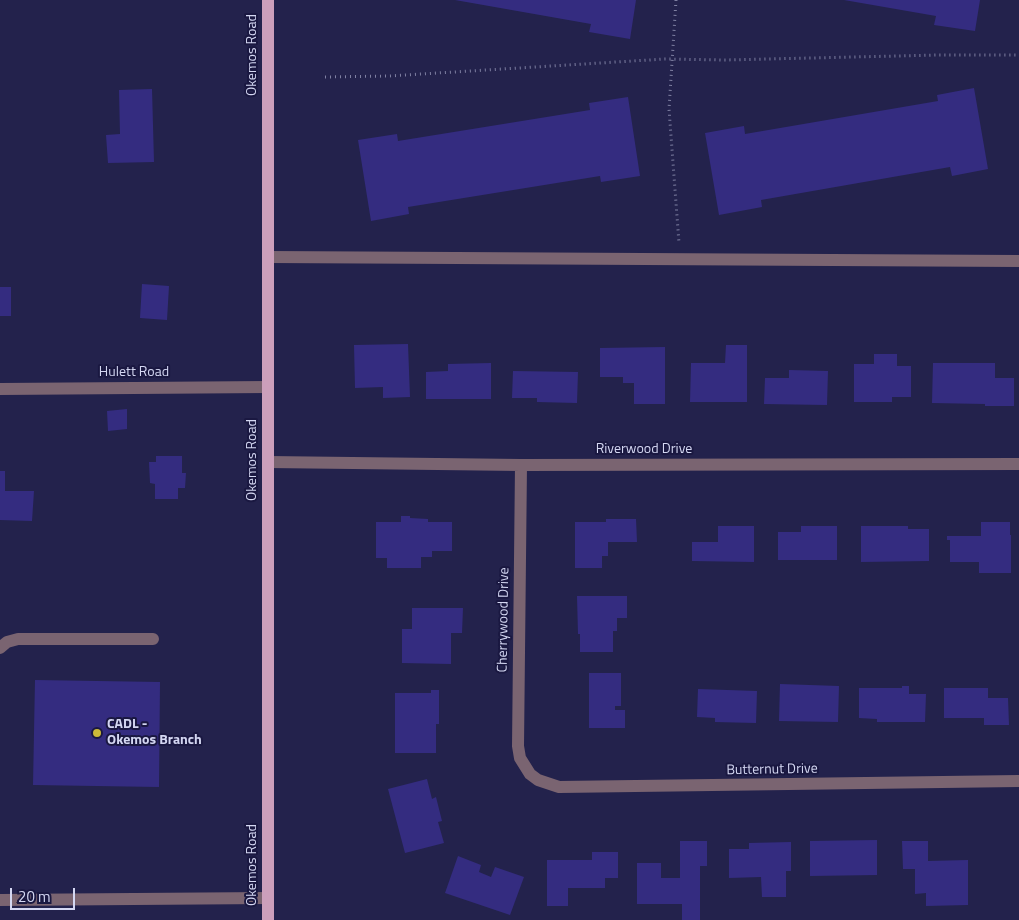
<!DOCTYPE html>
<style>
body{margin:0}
#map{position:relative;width:1019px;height:920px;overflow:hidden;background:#23224c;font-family:"Titillium Web",sans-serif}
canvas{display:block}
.scale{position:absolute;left:10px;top:888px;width:65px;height:22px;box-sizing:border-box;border:2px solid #d4d7f2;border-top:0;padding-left:6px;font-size:15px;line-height:18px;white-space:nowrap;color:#d4d7f2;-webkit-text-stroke:4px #1a1841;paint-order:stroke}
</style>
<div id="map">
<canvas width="1019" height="920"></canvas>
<div class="scale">20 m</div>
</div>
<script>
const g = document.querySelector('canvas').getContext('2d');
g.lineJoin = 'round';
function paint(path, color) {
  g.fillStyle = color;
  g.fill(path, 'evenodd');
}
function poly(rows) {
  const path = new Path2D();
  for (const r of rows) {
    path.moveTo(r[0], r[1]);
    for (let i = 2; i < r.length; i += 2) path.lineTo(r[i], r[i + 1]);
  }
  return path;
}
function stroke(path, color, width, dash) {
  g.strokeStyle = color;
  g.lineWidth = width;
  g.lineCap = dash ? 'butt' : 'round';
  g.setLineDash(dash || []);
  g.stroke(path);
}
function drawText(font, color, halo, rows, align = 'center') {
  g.font = font + ' "Titillium Web",sans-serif';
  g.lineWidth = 4;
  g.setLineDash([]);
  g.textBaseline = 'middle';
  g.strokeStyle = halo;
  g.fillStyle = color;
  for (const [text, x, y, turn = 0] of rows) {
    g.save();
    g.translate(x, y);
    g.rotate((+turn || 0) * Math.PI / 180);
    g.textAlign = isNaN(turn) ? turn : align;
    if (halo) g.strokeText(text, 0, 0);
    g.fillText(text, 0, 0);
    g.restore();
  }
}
paint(poly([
 [455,0,636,0,630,39,589,32,591,24],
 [844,0,980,0,975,31,934,25,936,16],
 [974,88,988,169,952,176,950,167,761,200,762,207,719,215,705,133,744,126,745,134,938,101,937,95],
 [152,89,154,162,108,163,106,135,120,134,119,90],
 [628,97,640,176,601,182,600,176,408,207,409,214,371,221,358,140,397,134,398,141,590,110,589,103],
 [142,284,169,286,167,320,140,318],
 [0,287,11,287,11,316,0,316],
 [408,344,410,397,383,398,383,387,355,388,354,345],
 [726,345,747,345,747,402,690,402,691,363,725,363],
 [665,347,665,404,634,404,634,383,623,383,623,377,600,377,600,348],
 [874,354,897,354,897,366,911,366,911,397,892,397,892,402,854,402,854,364,874,364],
 [491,363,491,399,426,399,426,372,448,371,448,364],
 [933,363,995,363,995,378,1014,378,1014,406,985,406,985,404,932,403],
 [789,370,828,371,827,405,764,404,765,378,789,378],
 [513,371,578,372,577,403,537,402,537,398,512,398],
 [127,409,127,429,108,431,107,411],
 [156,456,182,456,182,473,186,473,185,488,178,488,178,499,155,499,155,484,150,483,149,462,156,462],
 [0,471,5,471,5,491,34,491,32,521,0,520],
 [401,516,410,516,410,518,428,519,428,522,452,522,452,551,432,551,432,557,421,557,421,568,387,568,387,558,376,558,376,522,401,522],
 [606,519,636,519,637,542,608,542,608,556,602,556,602,568,575,568,575,522,606,522],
 [981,522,1010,522,1010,535,1011,535,1011,573,979,573,979,562,950,562,950,540,947,540,947,536,981,536],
 [718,526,754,526,754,562,692,561,692,542,718,542],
 [801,526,837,526,837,560,778,560,778,532,801,532],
 [861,526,908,526,908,529,929,529,929,561,861,562],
 [577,596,627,596,627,618,617,618,617,631,613,631,613,652,580,652,580,634,578,634],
 [412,608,463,608,462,633,451,633,451,664,402,663,402,629,412,629],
 [589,673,621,673,621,706,615,706,615,710,625,710,625,728,589,728],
 [35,680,160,682,159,787,33,785],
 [780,684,839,686,838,722,779,721],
 [902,686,909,686,909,694,926,694,925,722,877,722,877,719,859,718,859,688,902,688],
 [944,688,988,688,988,698,1008,698,1009,725,984,725,984,718,944,718],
 [698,689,757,691,756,723,715,722,715,718,697,717],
 [431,690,439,690,439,724,436,724,436,753,395,753,395,693,431,693],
 [427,779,432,799,436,797,442,821,438,822,444,843,405,853,388,789],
 [877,840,877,875,810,876,810,841],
 [680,841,707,841,707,866,700,866,700,920,682,920,682,904,637,904,637,863,661,863,661,878,680,878],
 [902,841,928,841,928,861,968,860,968,905,926,906,926,893,915,894,915,869,903,869],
 [791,842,791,871,786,871,786,897,762,897,761,877,729,878,729,849,749,849,749,843],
 [592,852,618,852,618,878,605,878,605,888,568,888,568,906,547,906,547,860,592,860],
 [458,856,481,865,479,872,491,877,495,867,524,877,510,915,445,893]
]), '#342c80');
stroke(poly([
 [676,0,669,109,679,243],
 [325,77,389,76,665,59,725,60,939,55,1019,55]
]), '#7f80a2', 3, [1, 4]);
stroke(poly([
 [268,257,1019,261],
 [0,389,268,387],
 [268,462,521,465,1019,464],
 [521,465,518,746,520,758,530,774,538,780,559,787,1019,781],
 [0,648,7,642,18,639,153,639],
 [0,900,268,898]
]), '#7a6471', 12);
stroke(poly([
 [268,0,268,920]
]), '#cc9fbb', 12);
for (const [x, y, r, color] of [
 [97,733,5,"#cbb939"]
]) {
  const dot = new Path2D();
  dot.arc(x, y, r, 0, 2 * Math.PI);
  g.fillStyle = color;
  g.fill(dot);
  stroke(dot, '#1a1841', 2);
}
drawText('14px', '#d4d7f2', '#1a1841', [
 ["Okemos Road",253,55,-90],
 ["Hulett Road",134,373],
 ["Riverwood Drive",644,450],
 ["Okemos Road",253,460,-90],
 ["Cherrywood Drive",504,620,-89],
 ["Butternut Drive",772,770,-1],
 ["Okemos Road",253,865,-90]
]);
drawText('bold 14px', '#d4d7f2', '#1a1841', [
 ["CADL -",107,725],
 ["Okemos Branch",107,741]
], 'left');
</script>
